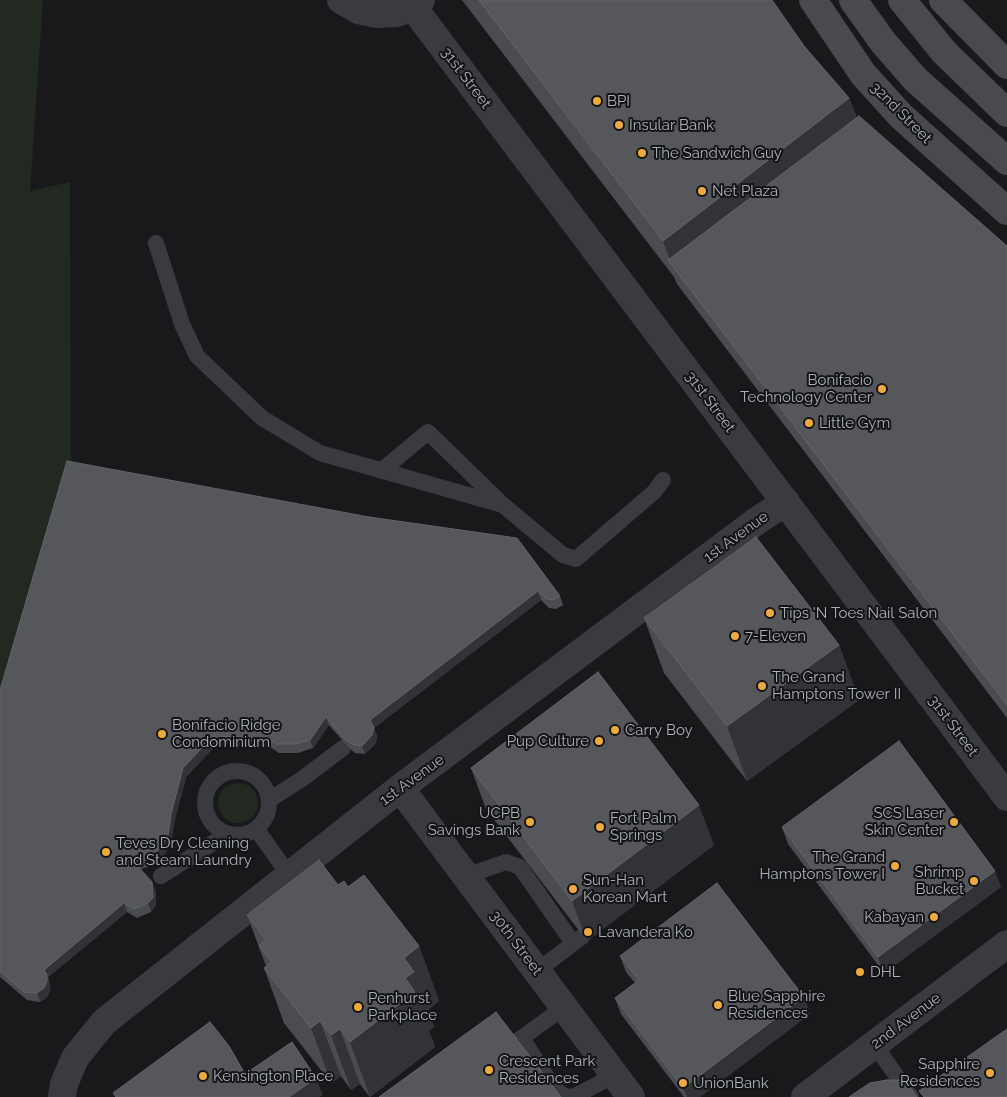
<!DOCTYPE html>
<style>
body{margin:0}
canvas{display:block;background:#19191b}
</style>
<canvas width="1007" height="1097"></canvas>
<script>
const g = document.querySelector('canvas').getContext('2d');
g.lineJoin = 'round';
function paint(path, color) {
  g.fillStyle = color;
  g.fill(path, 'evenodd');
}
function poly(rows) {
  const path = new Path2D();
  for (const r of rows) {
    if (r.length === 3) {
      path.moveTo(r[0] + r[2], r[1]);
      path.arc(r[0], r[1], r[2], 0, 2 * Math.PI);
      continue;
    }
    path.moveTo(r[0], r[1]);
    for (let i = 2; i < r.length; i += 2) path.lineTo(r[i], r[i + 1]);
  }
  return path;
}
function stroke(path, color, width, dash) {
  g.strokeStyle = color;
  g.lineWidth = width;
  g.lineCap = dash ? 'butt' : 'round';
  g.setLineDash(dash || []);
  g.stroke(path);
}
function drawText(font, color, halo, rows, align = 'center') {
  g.font = font + ' Raleway,sans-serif';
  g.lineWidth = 4;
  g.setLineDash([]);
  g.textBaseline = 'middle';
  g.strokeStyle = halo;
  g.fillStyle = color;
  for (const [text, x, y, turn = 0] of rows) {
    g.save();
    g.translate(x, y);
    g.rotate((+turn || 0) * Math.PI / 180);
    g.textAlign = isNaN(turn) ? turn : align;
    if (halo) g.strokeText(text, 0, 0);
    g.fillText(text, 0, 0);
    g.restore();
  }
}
paint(poly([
 [0,0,43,0,30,191,70,182,71,469,0,708],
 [238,803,20]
]), '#212921');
stroke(poly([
 [156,243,182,324,197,356,262,418,320,453,503,505],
 [381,471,428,432,503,505,563,555,576,559,654,492,663,480],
 [237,803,32],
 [269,800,302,779,343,748],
 [257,830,289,875],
 [161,876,227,834],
 [466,876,506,862,520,867,573,943],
 [537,971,583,936],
 [522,1038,554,1088,562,1095,571,1097],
 [513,1044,563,1008],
 [875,1045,911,1097],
 [573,1097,615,1075]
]), '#3a3b40', 16);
stroke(poly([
 [341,0,358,10,377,14,397,13,413,7,421,0],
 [413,7,1007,797],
 [400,788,631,1097],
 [62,1097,64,1084,75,1058,104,1022,400,788,758,520,786,502],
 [805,1097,1007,944]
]), '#3a3b40', 28);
stroke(poly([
 [813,0,863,74,901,116,1007,211],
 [853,0,883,42,915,79,1007,161],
 [902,0,944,52,1007,113],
 [943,0,1007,65]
]), '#484a50', 28);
paint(poly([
 [462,0,772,0,804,46,849,98,857,118,1007,246,1007,718,677,284,674,277],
 [67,461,560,596,563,605,556,609,549,608,541,600,374,728,377,736,376,743,365,754,355,753,348,747,329,725,313,748,298,753,279,753,270,747,216,745,186,777,174,823,171,844,164,855,156,864,141,869,156,891,156,905,151,912,137,918,127,912,48,977,50,984,50,990,47,997,40,1002,27,1000,0,977,0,690],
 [644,618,839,645,859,700,747,781,664,673],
 [471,768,714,845,587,941,486,809],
 [782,827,1001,887,884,973,788,844],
 [338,885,348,887,419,946,439,1001,428,1010,434,1027,429,1031,435,1047,370,1097,360,1084,351,1090,341,1076,331,1083,284,1023,264,968,266,966,247,915],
 [620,956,804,997,810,1014,700,1097,684,1097,621,1014,615,998,635,983,626,972]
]), '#4a4c50');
paint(poly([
 [849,98,864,138,672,265,663,241],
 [538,591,541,600,374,728,377,736,376,743,365,754,362,746,370,720],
 [839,645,859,700,747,781,727,726],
 [326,717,329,725,313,748,310,740],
 [213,736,216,745,186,777,174,823,171,844,164,855,156,864,153,855,171,814,183,768],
 [699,805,714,845,587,941,572,901],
 [995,871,1001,887,884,973,878,957],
 [152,882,156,891,156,905,151,912,148,903],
 [124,903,127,912,48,977,50,984,50,990,47,997,40,1002,37,993,44,970],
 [419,946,439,1001,428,1010,434,1027,429,1031,435,1047,370,1097,350,1042,405,978,404,958],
 [804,997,810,1014,700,1097,687,1097,683,1088],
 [320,1021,341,1076,331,1083,311,1028],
 [340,1029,360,1084,351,1090,331,1035],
 [316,1078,323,1095,319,1097,289,1097]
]), '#323336');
const building = poly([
 [479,0,772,0,804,46,849,98,663,241,479,0],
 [859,116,1007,246,1007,705,668,260,859,116],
 [67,461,369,517,517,538,560,596,553,600,546,599,538,591,370,720,374,728,372,735,362,746,352,744,345,739,326,717,310,740,295,744,276,744,267,738,213,736,183,768,171,814,168,835,161,847,153,855,134,862,152,882,153,897,148,903,134,909,124,903,44,970,47,975,47,981,44,988,37,993,24,992,0,971,0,690,67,461],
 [756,537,839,645,727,726,644,618,756,537],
 [598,672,699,805,572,901,471,768,598,672],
 [899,741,995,871,878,957,782,827,899,741],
 [319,860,338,885,344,881,348,887,364,875,419,946,404,958,414,972,405,978,415,992,350,1042,340,1029,331,1035,320,1021,311,1028,264,968,272,962,259,946,266,940,247,915,319,860],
 [717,883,804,997,683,1088,615,998,639,980,620,956,717,883],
 [496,1012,561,1097,379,1097,496,1012],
 [210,1022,229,1046,245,1074,292,1042,316,1078,289,1097,116,1097,113,1093,210,1022],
 [1007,1029,1007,1097,924,1097,919,1091,1007,1029],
 [887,1080,905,1080,917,1097,849,1097,870,1083,887,1080]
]);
paint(building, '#55575b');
stroke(building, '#62656a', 1);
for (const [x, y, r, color] of [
 [597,101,5,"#edaa3e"],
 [619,125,5,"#edaa3e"],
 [642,153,5,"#edaa3e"],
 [702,191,5,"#edaa3e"],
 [882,389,5,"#edaa3e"],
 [809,423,5,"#edaa3e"],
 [770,613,5,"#edaa3e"],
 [735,636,5,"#edaa3e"],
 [762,686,5,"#edaa3e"],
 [615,730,5,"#edaa3e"],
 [162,734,5,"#edaa3e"],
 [599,741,5,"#edaa3e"],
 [530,822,5,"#edaa3e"],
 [954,822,5,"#edaa3e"],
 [600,827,5,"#edaa3e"],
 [106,852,5,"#edaa3e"],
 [895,866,5,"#edaa3e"],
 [974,881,5,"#edaa3e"],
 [573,889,5,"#edaa3e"],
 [934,917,5,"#edaa3e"],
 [588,932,5,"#edaa3e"],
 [860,972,5,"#edaa3e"],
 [718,1005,5,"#edaa3e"],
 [358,1007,5,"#edaa3e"],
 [489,1070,5,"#edaa3e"],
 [990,1073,5,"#edaa3e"],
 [203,1076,5,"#edaa3e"],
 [683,1083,5,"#edaa3e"]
]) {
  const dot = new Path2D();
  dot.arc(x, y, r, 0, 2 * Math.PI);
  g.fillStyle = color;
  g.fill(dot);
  stroke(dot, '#141416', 2);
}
drawText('15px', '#abb1ba', '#141416', [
 ["31st Street",466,78,53],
 ["32nd Street",901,113,45],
 ["31st Street",710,402,53],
 ["1st Avenue",736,537,-36],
 ["31st Street",953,726,53],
 ["1st Avenue",412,780,-36],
 ["30th Street",516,943,53],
 ["2nd Avenue",906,1021,-37]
]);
drawText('15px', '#abb1ba', '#141416', [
 ["BPI",607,101],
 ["Insular Bank",629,125],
 ["The Sandwich Guy",652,153],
 ["Net Plaza",712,191],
 ["Bonifacio",872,380,"right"],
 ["Technology Center",872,397,"right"],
 ["Little Gym",819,423],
 ["Tips 'N Toes Nail Salon",780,613],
 ["7-Eleven",745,636],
 ["The Grand",772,677],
 ["Hamptons Tower II",772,694],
 ["Bonifacio Ridge",172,725],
 ["Condominium",172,742],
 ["Carry Boy",625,730],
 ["Pup Culture",589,741,"right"],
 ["UCPB",520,813,"right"],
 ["Savings Bank",520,830,"right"],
 ["SCS Laser",944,813,"right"],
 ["Skin Center",944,830,"right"],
 ["Fort Palm",610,818],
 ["Springs",610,835],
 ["Teves Dry Cleaning",116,843],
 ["and Steam Laundry",116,860],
 ["The Grand",885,857,"right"],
 ["Hamptons Tower I",885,874,"right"],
 ["Shrimp",964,872,"right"],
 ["Bucket",964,889,"right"],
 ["Sun-Han",583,880],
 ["Korean Mart",583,897],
 ["Kabayan",924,917,"right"],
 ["Lavandera Ko",598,932],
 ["DHL",870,972],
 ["Blue Sapphire",728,996],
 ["Residences",728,1013],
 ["Penhurst",368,998],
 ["Parkplace",368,1015],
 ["Crescent Park",499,1061],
 ["Residences",499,1078],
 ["Sapphire",980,1064,"right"],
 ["Residences",980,1081,"right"],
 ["Kensington Place",213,1076],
 ["UnionBank",693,1083]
], 'left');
</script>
